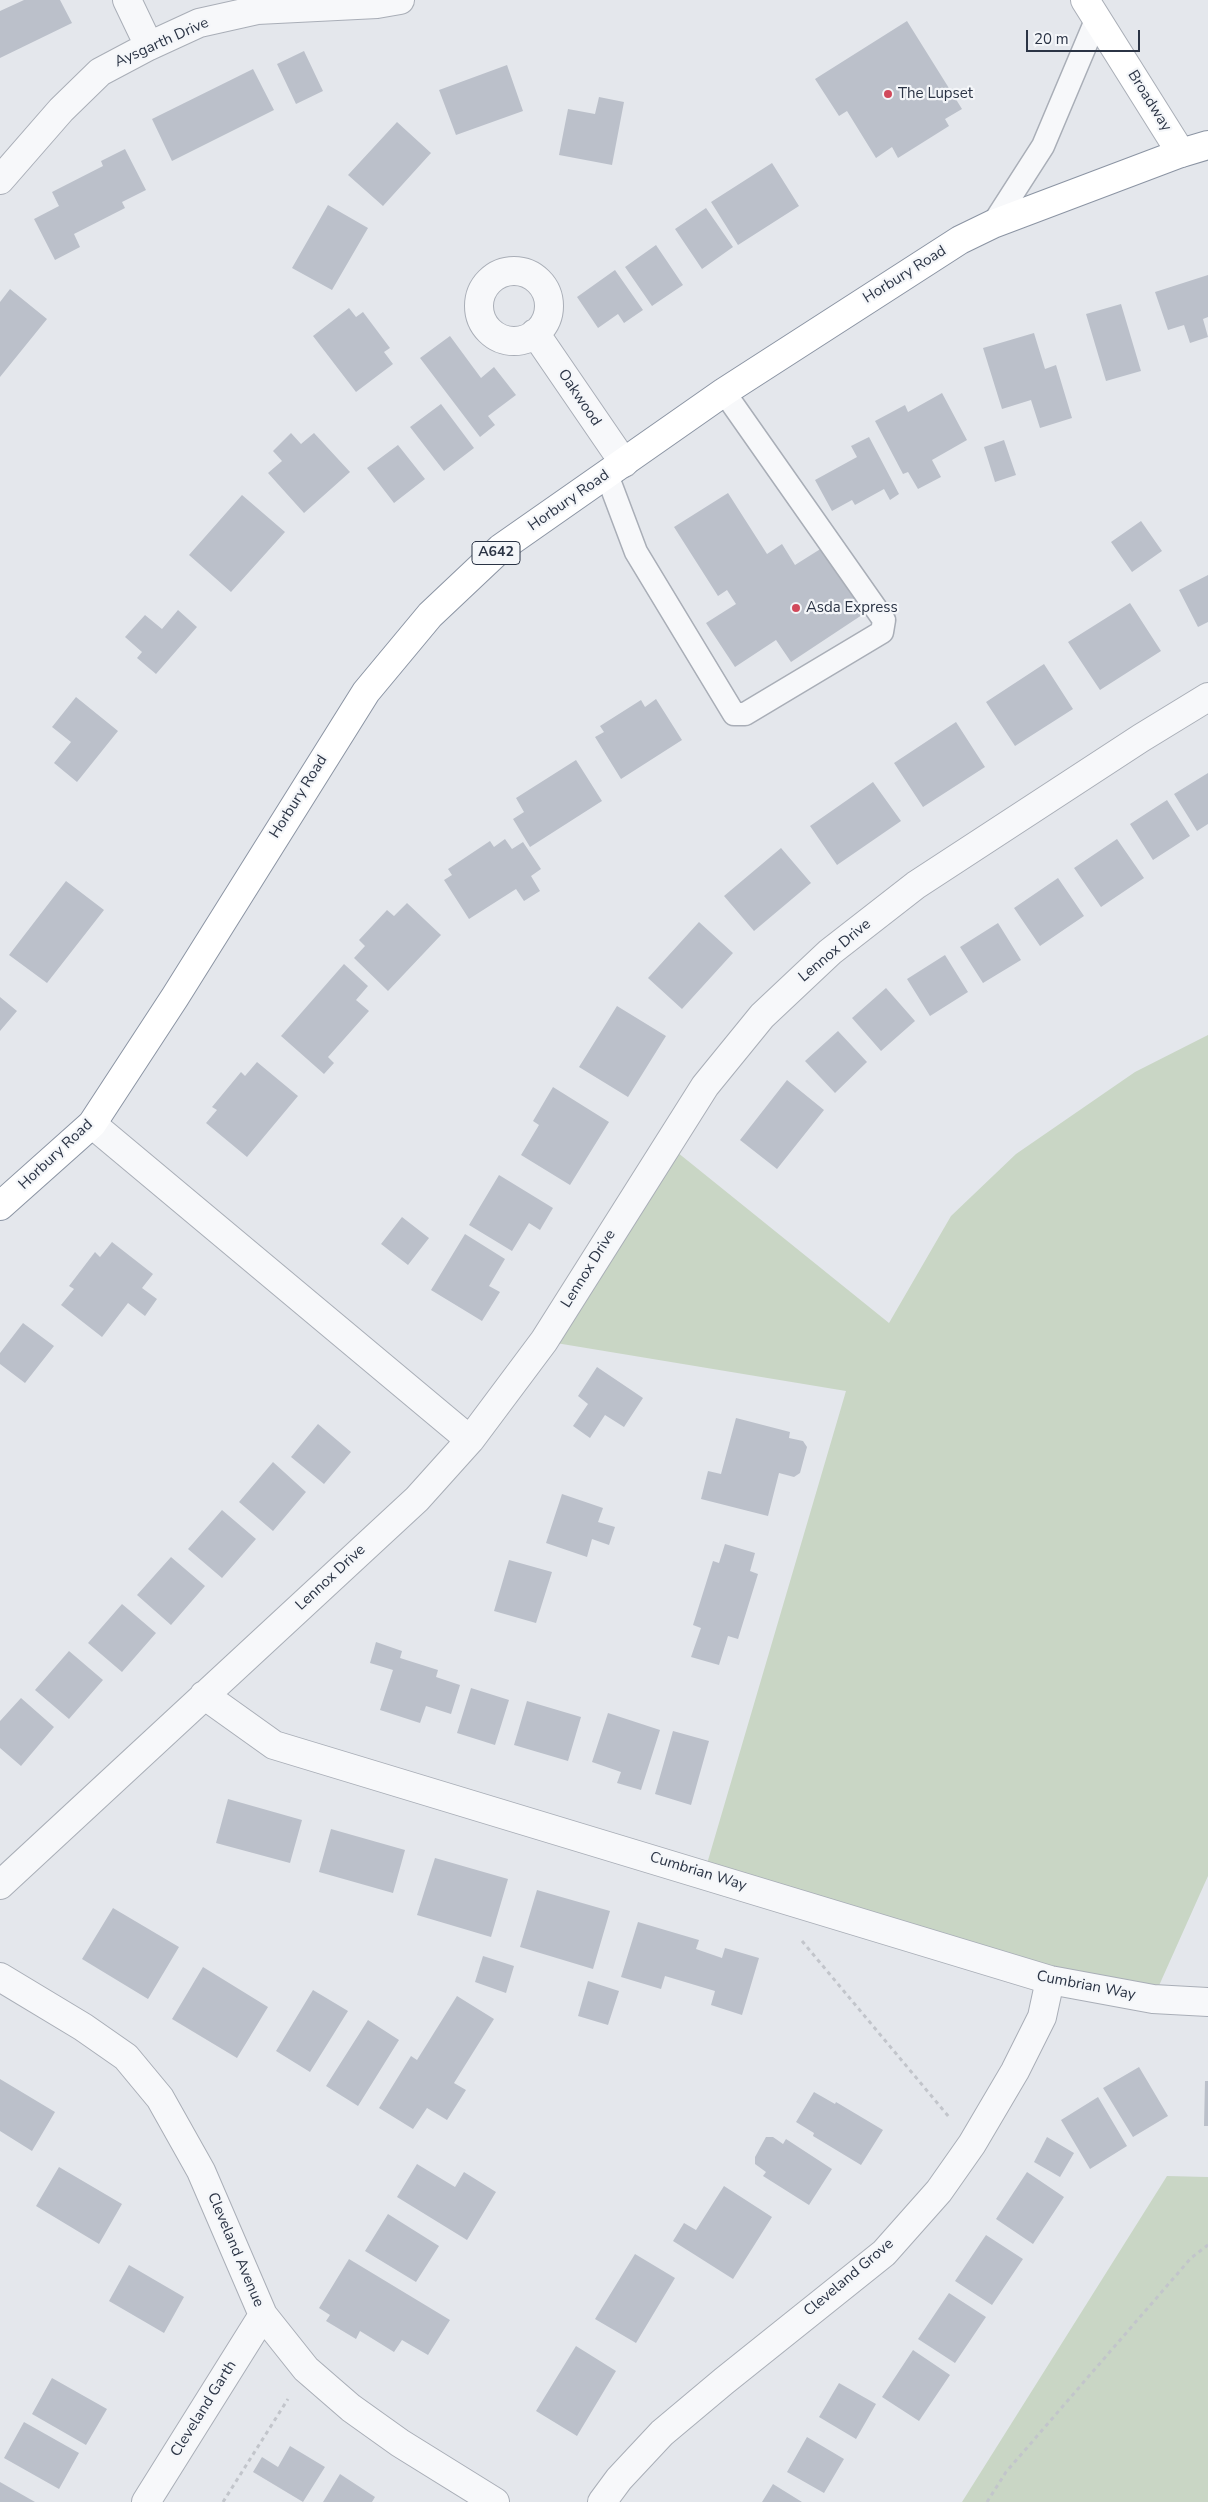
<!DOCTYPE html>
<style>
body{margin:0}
#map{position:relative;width:1208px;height:2502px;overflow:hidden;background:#e4e7ec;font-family:"Nunito Sans",sans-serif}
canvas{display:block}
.scale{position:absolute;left:1026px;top:30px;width:114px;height:22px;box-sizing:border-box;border:2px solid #2b3445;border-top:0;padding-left:6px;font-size:15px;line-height:18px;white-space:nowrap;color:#2b3445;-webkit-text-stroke:4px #f4f6f9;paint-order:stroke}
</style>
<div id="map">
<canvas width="1208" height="2502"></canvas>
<div class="scale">20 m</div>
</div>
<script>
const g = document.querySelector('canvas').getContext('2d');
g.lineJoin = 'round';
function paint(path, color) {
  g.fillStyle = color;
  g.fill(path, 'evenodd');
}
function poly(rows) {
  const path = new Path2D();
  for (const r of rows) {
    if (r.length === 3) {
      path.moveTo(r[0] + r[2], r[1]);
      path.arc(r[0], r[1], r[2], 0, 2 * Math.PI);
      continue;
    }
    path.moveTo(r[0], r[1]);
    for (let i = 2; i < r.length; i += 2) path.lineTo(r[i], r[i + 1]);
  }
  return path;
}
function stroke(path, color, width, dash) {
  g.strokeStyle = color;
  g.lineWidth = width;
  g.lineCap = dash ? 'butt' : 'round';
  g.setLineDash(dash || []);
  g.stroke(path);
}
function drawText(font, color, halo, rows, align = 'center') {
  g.font = font + ' "Nunito Sans",sans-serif';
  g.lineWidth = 4.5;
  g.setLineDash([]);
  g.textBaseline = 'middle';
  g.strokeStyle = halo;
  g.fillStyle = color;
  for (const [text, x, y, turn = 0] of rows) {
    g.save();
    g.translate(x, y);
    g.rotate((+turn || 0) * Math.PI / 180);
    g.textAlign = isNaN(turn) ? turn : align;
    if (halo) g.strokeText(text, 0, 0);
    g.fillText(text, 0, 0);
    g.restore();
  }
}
paint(poly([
 [1208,1035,1208,1876,1153,1999,704,1874,846,1391,544,1341,667,1144,889,1323,951,1216,1016,1154,1135,1072],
 [1167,2176,1208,2177,1208,2502,962,2502]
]), '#c9d6c5');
paint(poly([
 [24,0,60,0,72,23,0,58,0,11],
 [907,21,962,109,945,119,949,126,898,158,892,147,876,158,847,111,839,116,815,79],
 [304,51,323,91,296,104,277,64],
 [507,65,523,111,456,135,439,90],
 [253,69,274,110,172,161,152,119],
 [599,97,624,102,612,165,559,155,568,109,595,114],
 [397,122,431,153,383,206,348,175],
 [125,149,146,190,122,202,125,208,74,234,80,247,55,260,34,219,59,206,52,192,103,166,101,161],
 [772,163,799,206,738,245,711,202],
 [328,205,368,228,332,290,292,268],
 [706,208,733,247,702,269,675,229],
 [656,245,683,285,652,306,625,267],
 [615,270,643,310,624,323,618,314,598,328,577,297],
 [1208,275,1208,317,1203,319,1208,337,1190,343,1184,325,1168,330,1155,292],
 [10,289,47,319,0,377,0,302],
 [1121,304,1141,371,1106,381,1086,314],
 [349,308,356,317,363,312,390,348,384,352,393,364,356,392,313,336],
 [1034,333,1045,369,1056,365,1072,418,1040,428,1031,400,1002,409,983,348],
 [450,336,481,378,494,367,516,395,488,416,495,425,480,437,420,358],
 [942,393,967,440,932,460,941,477,918,489,908,472,903,474,875,421,905,405,908,412],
 [441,404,474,448,444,471,410,427],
 [291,433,301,444,314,433,350,472,304,513,268,473,282,461,273,451],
 [869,437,899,494,890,500,884,489,855,505,852,500,832,511,815,480,857,457,851,446],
 [1004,440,1016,475,995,482,984,447],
 [398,445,425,479,394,503,367,468],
 [728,493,767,554,782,544,795,565,822,548,865,613,791,662,776,640,735,667,706,623,736,604,727,590,718,596,674,527],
 [242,495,285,532,231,592,189,555],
 [1141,521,1162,551,1132,572,1111,542],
 [1208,575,1208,622,1198,627,1179,590],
 [1130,603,1161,651,1100,690,1068,642],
 [178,610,197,627,156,674,137,658,142,652,125,637,145,615,162,629],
 [1044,664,1073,709,1015,746,986,702],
 [76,697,118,731,77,782,54,763,71,742,52,727],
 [656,699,682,740,621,779,595,737,604,732,600,726,641,700,645,707],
 [956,722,985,767,923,807,894,763],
 [576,760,602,801,530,847,513,819,524,812,516,798],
 [1208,773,1208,824,1197,831,1174,794],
 [873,782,901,821,837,865,810,826],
 [1167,800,1190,836,1153,860,1130,824],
 [505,839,512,849,523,842,541,869,531,876,540,891,524,901,516,889,469,919,444,880,452,875,448,869,490,841,494,847],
 [1117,839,1144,878,1101,907,1074,868],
 [781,848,811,883,754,931,724,896],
 [1058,878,1084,916,1040,946,1014,908],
 [66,881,104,910,47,983,9,955],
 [407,903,441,935,388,991,354,958,365,946,359,940,387,910,394,916],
 [699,922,733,953,682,1009,648,978],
 [998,923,1021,960,983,983,960,947],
 [945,955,968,992,930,1016,907,979],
 [344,964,368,986,356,1000,369,1011,328,1057,334,1063,324,1074,281,1036],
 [886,988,915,1021,881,1051,852,1018],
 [0,997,17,1011,0,1031],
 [617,1006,666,1036,628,1097,579,1067],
 [838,1031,867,1062,835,1093,805,1061],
 [257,1062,298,1096,247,1157,206,1123,217,1110,212,1107,241,1072,245,1076],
 [787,1080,824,1110,777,1169,740,1140],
 [553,1087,609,1122,570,1185,521,1155,539,1125,533,1121],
 [499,1175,553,1208,540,1230,529,1223,512,1251,469,1225],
 [402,1217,429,1238,408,1265,381,1244],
 [465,1234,505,1259,489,1286,500,1292,482,1321,431,1290],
 [112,1242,153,1274,142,1288,157,1299,145,1316,128,1303,102,1337,61,1305,74,1289,69,1286,95,1252,100,1257],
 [23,1323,54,1346,25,1383,0,1364,0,1353],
 [597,1367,643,1398,624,1427,605,1415,590,1438,573,1426,588,1404,578,1396],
 [736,1418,790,1432,789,1438,803,1441,807,1447,800,1473,794,1477,779,1473,768,1516,701,1499,708,1471,721,1474],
 [318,1424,351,1452,324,1484,291,1457],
 [273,1462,306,1492,273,1531,239,1502],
 [562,1494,603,1508,598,1522,615,1527,609,1545,592,1539,587,1557,546,1543],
 [222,1510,256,1539,222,1578,188,1549],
 [725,1544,755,1553,750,1571,758,1574,738,1639,728,1636,719,1665,691,1657,701,1628,693,1625,713,1561,719,1563],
 [171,1557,205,1586,171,1625,137,1595],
 [509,1560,552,1572,536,1623,494,1611],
 [122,1604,156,1633,122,1672,88,1643],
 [376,1642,402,1651,400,1658,438,1670,436,1677,460,1685,451,1714,426,1706,420,1723,380,1710,393,1670,370,1663],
 [69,1651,103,1680,69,1719,35,1690],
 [471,1688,509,1700,495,1745,457,1733],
 [21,1698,54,1727,21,1766,0,1748,0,1721],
 [527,1701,581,1717,568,1761,514,1745],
 [608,1713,660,1730,641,1790,617,1783,621,1772,592,1762],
 [673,1731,709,1741,691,1805,655,1794],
 [228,1799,302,1820,290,1863,216,1843],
 [331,1829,405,1850,393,1893,319,1872],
 [435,1858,508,1879,491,1937,417,1915],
 [537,1890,610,1911,593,1969,520,1947],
 [113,1908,179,1947,148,1999,82,1959],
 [638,1922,699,1940,696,1949,722,1958,725,1948,759,1958,742,2015,711,2005,715,1991,665,1976,661,1989,621,1977],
 [483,1956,514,1966,506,1993,475,1982],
 [203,1967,268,2007,237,2058,172,2019],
 [588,1981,619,1991,608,2025,578,2016],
 [313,1990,348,2011,310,2072,276,2051],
 [457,1996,494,2019,454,2083,466,2090,447,2120,427,2108,413,2129,379,2108,411,2056,417,2060],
 [368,2020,399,2040,358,2106,326,2086],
 [1139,2067,1168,2116,1133,2137,1103,2088],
 [0,2079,55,2112,32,2151,0,2131],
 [1205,2081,1208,2081,1208,2126,1204,2126],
 [814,2092,835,2104,836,2102,883,2130,861,2165,813,2136,814,2133,796,2122],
 [1098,2097,1127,2146,1090,2169,1061,2120],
 [766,2137,773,2137,783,2144,786,2139,832,2169,809,2205,763,2176,766,2172,755,2164,755,2157],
 [1047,2137,1074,2153,1060,2177,1034,2162],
 [417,2164,455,2187,464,2172,496,2192,467,2240,397,2197],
 [59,2167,122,2204,99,2244,36,2206],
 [1027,2172,1064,2197,1033,2244,996,2219],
 [724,2186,772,2217,733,2279,673,2241,684,2223,696,2230],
 [388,2214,439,2246,416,2282,365,2251],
 [986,2235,1023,2259,992,2305,955,2281],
 [635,2254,675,2278,636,2343,595,2319],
 [349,2259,450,2320,428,2355,402,2340,394,2352,360,2331,356,2339,326,2321,330,2315,319,2308],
 [129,2265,184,2297,164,2333,109,2301],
 [949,2293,986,2317,955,2363,918,2339],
 [576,2346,616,2371,577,2436,536,2411],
 [913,2350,950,2375,919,2421,882,2397],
 [52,2378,107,2409,86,2445,32,2414],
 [839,2383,876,2404,856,2439,819,2417],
 [24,2422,79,2453,59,2489,4,2458],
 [807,2437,844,2459,824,2493,787,2472],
 [290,2446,325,2467,303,2502,253,2472,262,2457,278,2467],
 [340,2474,375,2497,372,2502,323,2502],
 [0,2482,35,2502,0,2502],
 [773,2484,802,2502,762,2502]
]), '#bbc0ca');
const lane = poly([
 [993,224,1043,146,1097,18],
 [607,475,636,552,734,714,745,714,882,632,884,620,724,392]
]);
const street = poly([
 [127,0,149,46],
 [0,180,61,110,100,72,149,46,199,23,257,10,377,4,400,0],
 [514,306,35],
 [535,333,624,463],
 [92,1124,470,1440],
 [204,1695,274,1745,1050,1980,1153,1999,1208,2002],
 [0,1885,417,1499,470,1440,544,1341,705,1086,762,1016,830,952,916,885,1141,738,1208,697],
 [0,1977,83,2027,126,2057,160,2098,201,2171,263,2315,306,2369,351,2408,400,2443,495,2502],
 [146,2502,263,2315],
 [602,2502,619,2479,662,2433,724,2381,884,2253,939,2191,972,2144,1015,2071,1042,2017,1050,1980]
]);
const secondary = poly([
 [1085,0,1181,153]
]);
const highway = poly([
 [0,1206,92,1124,175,997,366,692,430,615,501,548,724,392,960,240,993,224,1181,153,1208,145]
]);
stroke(lane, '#a9aeb7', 25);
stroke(street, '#a9aeb7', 30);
stroke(secondary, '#a9aeb7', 30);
stroke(highway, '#8b94a3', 30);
stroke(poly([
 [802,1941,949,2117],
 [223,2502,288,2399],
 [987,2502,1006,2472,1191,2258,1208,2245]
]), '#c2c5cb', 3, [4, 4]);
stroke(lane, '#f7f8fa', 22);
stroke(street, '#f7f8fa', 28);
stroke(secondary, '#fff', 28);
stroke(highway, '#fff', 28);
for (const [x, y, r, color] of [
 [888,94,5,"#d1495b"],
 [796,608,5,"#d1495b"]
]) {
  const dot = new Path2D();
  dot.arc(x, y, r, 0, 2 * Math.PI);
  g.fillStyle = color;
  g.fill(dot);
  stroke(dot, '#f4f6f9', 2);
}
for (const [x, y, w] of [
 [496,553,48]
]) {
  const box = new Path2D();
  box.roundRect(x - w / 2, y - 11.5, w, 23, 4);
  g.fillStyle = '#f4f6f9';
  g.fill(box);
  stroke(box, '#2b3445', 1);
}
drawText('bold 14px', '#2b3445', null, [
 ["A642",496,553]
]);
drawText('15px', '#2b3445', '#f4f6f9', [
 ["Aysgarth Drive",162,43,-24],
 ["Broadway",1149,101,58],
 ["Horbury Road",905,275,-32],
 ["Oakwood",579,398,56],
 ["Horbury Road",569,501,-35],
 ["Horbury Road",299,797,-58],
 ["Lennox Drive",835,951,-40],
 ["Horbury Road",56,1155,-43],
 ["Lennox Drive",589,1269,-58],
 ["Lennox Drive",331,1578,-43],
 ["Cumbrian Way",698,1872,17],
 ["Cumbrian Way",1086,1986,11],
 ["Cleveland Avenue",235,2250,67],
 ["Cleveland Grove",849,2278,-40],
 ["Cleveland Garth",204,2409,-58]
]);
drawText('15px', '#2b3445', '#f4f6f9', [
 ["The Lupset",898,94],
 ["Asda Express",806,608]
], 'left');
</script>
